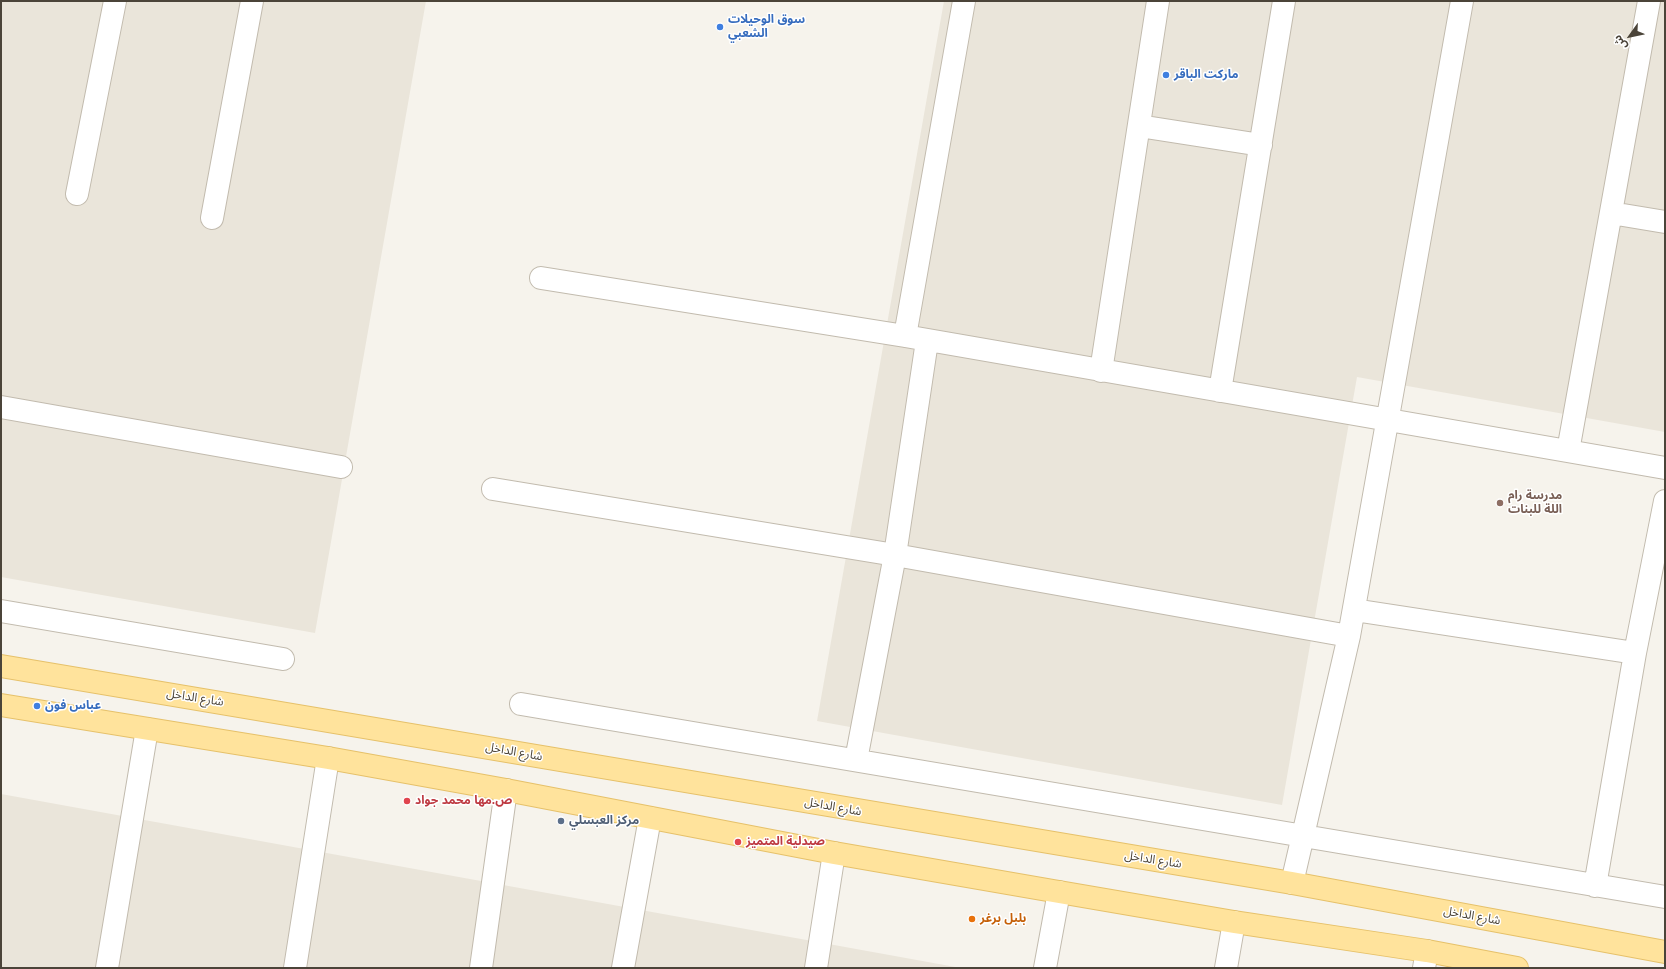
<!DOCTYPE html>
<meta charset="utf-8">
<style>
body{margin:0}
#map{position:relative;width:1666px;height:969px;overflow:hidden;background:#f6f3ec;font-family:Helvetica,"Noto Sans Arabic",sans-serif}
canvas{display:block}
.frame{position:absolute;inset:0;border:2px solid #4b4439;pointer-events:none}
.north{position:absolute;left:1610px;top:16px;width:40px;height:40px;-webkit-text-stroke:3px #fff;paint-order:stroke;rotate:237deg;font-size:11px;font-weight:700;line-height:16px;text-align:center;color:#4b4439}
.north::after{content:'';display:block;margin:auto;width:14px;height:18px;background:#4b4439;clip-path:polygon(50% 0,100% 100%,50% 72%,0 100%)}
</style>
<div id="map">
<canvas width="1666" height="969"></canvas>
<div class="frame"></div>
<div class="north">ش</div>
</div>
<script>
const g = document.querySelector('canvas').getContext('2d');
g.lineJoin = 'round';
function paint(path, color) {
  g.fillStyle = color;
  g.fill(path, 'evenodd');
}
function poly(rows) {
  const path = new Path2D();
  for (const r of rows) {
    path.moveTo(r[0], r[1]);
    for (let i = 2; i < r.length; i += 2) path.lineTo(r[i], r[i + 1]);
  }
  return path;
}
function stroke(path, color, width, dash) {
  g.strokeStyle = color;
  g.lineWidth = width;
  g.lineCap = dash ? 'butt' : 'round';
  g.setLineDash(dash || []);
  g.stroke(path);
}
function drawText(font, color, halo, rows, align = 'center') {
  g.font = font + ' Helvetica,"Noto Sans Arabic",sans-serif';
  g.lineWidth = 3;
  g.setLineDash([]);
  g.textBaseline = 'middle';
  g.strokeStyle = halo;
  g.fillStyle = color;
  for (const [text, x, y, turn = 0] of rows) {
    g.save();
    g.translate(x, y);
    g.rotate((+turn || 0) * Math.PI / 180);
    g.textAlign = isNaN(turn) ? turn : align;
    if (halo) g.strokeText(text, 0, 0);
    g.fillText(text, 0, 0);
    g.restore();
  }
}
paint(poly([
 [1,1,426,1,315,633,1,577],
 [944,1,1665,1,1665,432,1357,377,1282,805,817,721],
 [1,794,961,968,1,968]
]), '#eae5da');
const minor = poly([
 [1139,126,1261,145],
 [77,194,115,1],
 [1611,213,1665,222],
 [212,218,252,1],
 [541,278,905,336,1665,468],
 [905,336,964,1],
 [1101,371,1158,1],
 [1220,391,1284,1],
 [1,407,341,467],
 [1568,451,1649,1],
 [493,489,895,555,1349,636],
 [1354,610,1635,653],
 [1,611,283,659],
 [521,704,1665,897],
 [856,760,895,555,927,341],
 [1292,883,1349,636,1462,1],
 [1595,886,1635,653,1665,501],
 [107,968,147,729],
 [295,968,328,758],
 [481,968,506,790],
 [623,968,650,818],
 [816,968,834,853],
 [1045,968,1059,892],
 [1226,968,1234,922]
]);
const tertiary = poly([
 [1424,968,1427,951]
]);
const primary = poly([
 [1,666,1292,883,1665,952],
 [1,705,328,758,506,790,834,853,1059,892,1234,922,1427,951,1517,968]
]);
stroke(minor, '#c2bbae', 24);
stroke(tertiary, '#c2bbae', 24);
stroke(primary, '#e6c16a', 24);
stroke(minor, '#fff', 22);
stroke(tertiary, '#fff', 22);
stroke(primary, '#ffe39c', 22);
for (const [x, y, r, color] of [
 [720,27,4,"#3f7fe0"],
 [1166,75,4,"#3f7fe0"],
 [1500,503,4,"#8d6e63"],
 [37,706,4,"#3f7fe0"],
 [407,801,4,"#e0444e"],
 [561,821,4,"#5c6f8a"],
 [738,842,4,"#e0444e"],
 [972,919,4,"#e8710a"]
]) {
  const dot = new Path2D();
  dot.arc(x, y, r, 0, 2 * Math.PI);
  g.fillStyle = color;
  g.fill(dot);
  stroke(dot, '#fff', 1.5);
}
drawText('bold 12px', '#366cbe', '#fff', [
 ["سوق الوحيلات",728,20],
 ["الشعبي",728,34],
 ["ماركت الباقر",1174,75],
 ["عباس فون",45,706]
], 'left');
drawText('bold 12px', '#785e54', '#fff', [
 ["مدرسة رام",1508,496],
 ["اللة للبنات",1508,510]
], 'left');
drawText('12px', '#4b4439', '#fff', [
 ["شارع الداخل",195,698,9],
 ["شارع الداخل",514,752,10],
 ["شارع الداخل",833,807,10],
 ["شارع الداخل",1153,860,9],
 ["شارع الداخل",1472,916,10]
]);
drawText('bold 12px', '#be3a42', '#fff', [
 ["ص.مها محمد جواد",415,801],
 ["صيدلية المتميز",746,842]
], 'left');
drawText('bold 12px', '#4e5e75', '#fff', [
 ["مركز العبسلي",569,821]
], 'left');
drawText('bold 12px', '#c56008', '#fff', [
 ["بلبل برغر",980,919]
], 'left');
</script>
